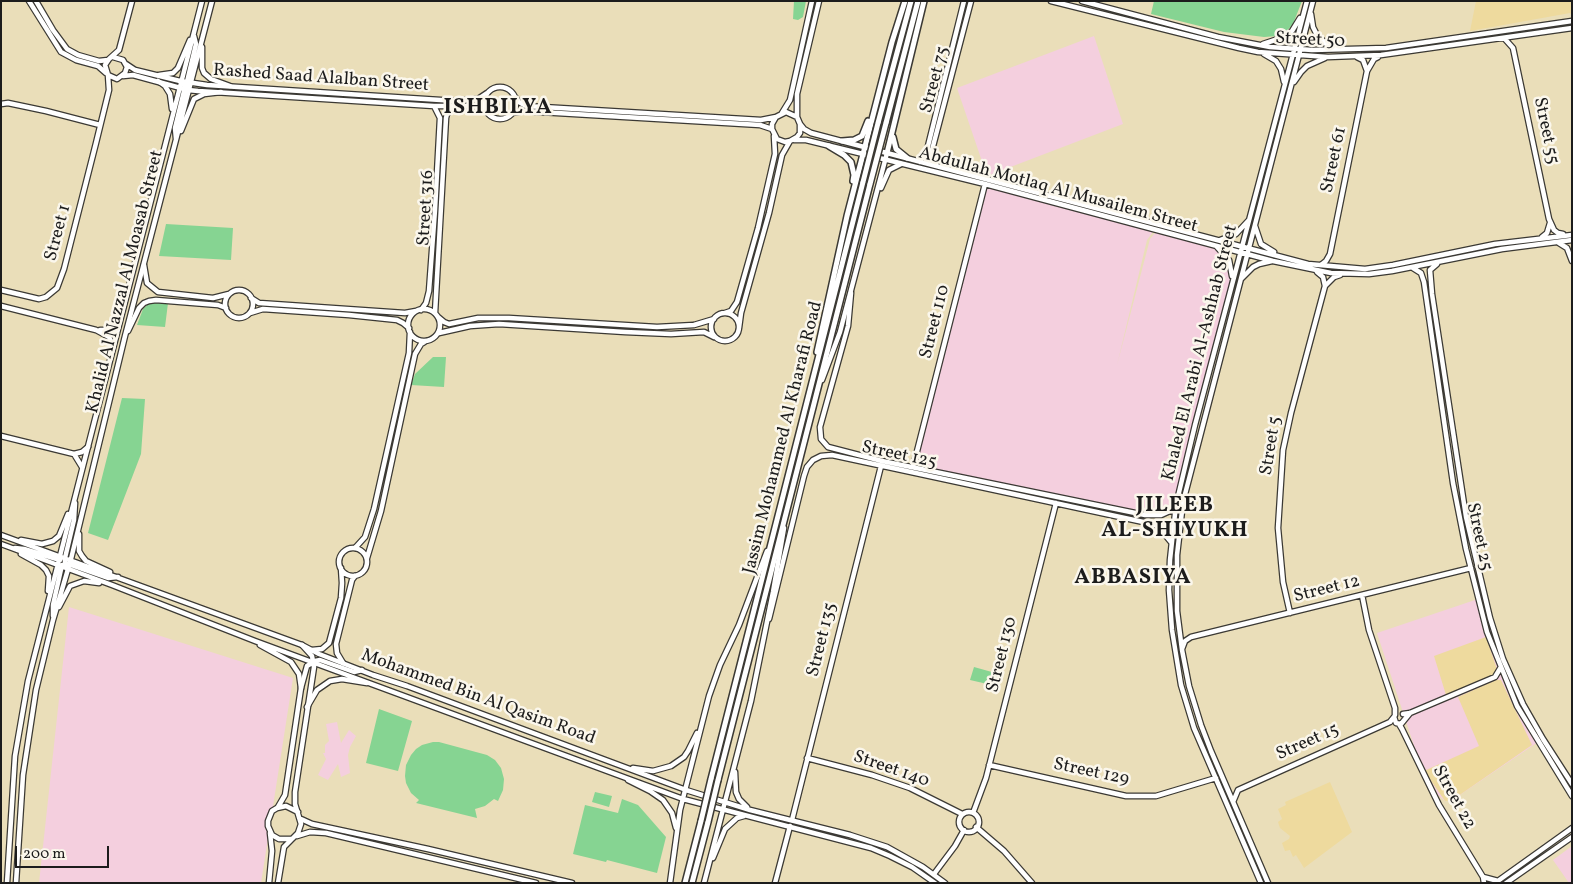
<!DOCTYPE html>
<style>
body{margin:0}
#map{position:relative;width:1573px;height:884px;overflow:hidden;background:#eadeb9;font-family:Vollkorn,serif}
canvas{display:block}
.frame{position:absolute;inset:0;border:2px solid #1c1c1c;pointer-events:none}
.scale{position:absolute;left:15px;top:846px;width:94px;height:22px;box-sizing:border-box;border:2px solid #1c1c1c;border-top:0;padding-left:6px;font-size:15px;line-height:18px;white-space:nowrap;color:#1c1c1c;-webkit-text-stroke:4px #fbf7ec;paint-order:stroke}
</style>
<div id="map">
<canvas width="1573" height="884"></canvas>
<div class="frame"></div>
<div class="scale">200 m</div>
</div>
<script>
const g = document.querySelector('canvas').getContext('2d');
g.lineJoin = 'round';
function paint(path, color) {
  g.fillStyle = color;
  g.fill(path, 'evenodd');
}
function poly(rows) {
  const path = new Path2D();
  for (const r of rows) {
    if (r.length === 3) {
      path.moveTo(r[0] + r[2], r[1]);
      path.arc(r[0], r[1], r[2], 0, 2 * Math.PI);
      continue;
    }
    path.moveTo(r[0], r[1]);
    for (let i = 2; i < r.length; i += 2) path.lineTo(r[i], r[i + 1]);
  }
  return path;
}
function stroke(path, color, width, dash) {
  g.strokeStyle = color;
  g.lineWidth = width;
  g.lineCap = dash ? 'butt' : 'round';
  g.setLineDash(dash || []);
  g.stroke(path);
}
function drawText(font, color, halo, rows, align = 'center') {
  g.font = font + ' Vollkorn,serif';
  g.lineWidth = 5;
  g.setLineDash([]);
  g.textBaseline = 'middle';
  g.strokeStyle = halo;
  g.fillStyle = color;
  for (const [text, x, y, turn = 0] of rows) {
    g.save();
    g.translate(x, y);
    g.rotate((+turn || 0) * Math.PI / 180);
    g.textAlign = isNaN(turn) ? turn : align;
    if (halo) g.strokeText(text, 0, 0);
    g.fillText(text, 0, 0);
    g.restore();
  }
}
paint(poly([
 [1094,36,1123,124,987,176,957,88],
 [985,184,1146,228,1156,227,1152,225,1160,227,1153,232,1147,240,1117,365,1150,239,1154,234,1159,231,1217,246,1229,260,1233,282,1178,499,1172,510,1167,513,1151,515,913,467],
 [1478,599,1538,742,1451,801,1445,801,1438,795,1417,755,1377,633],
 [69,607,293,678,261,883,39,883],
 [337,722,341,743,349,730,356,736,350,747,348,755,350,773,341,777,338,764,328,780,318,775,326,759,323,753,325,753,325,745,329,741,326,724],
 [1572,846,1572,883,1569,883,1553,860]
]), '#f4cfde');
paint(poly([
 [794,1,806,1,803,17,798,20,793,19],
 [1154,1,1302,1,1293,24,1286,32,1278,36,1264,37,1224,32,1151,14],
 [166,224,233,228,231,260,159,256],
 [156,302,168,303,165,327,137,325,143,309,149,303],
 [433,357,446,357,444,387,411,385,415,374],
 [122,398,145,399,141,454,108,540,88,533],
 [974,667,999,674,996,686,970,680],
 [379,709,412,721,398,771,366,763],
 [433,742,439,742,487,755,495,760,501,768,504,779,503,790,498,801,494,799,485,806,475,809,477,818,416,803,419,800,411,793,406,783,405,776,406,765,411,755,416,749,422,745],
 [595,792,612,796,609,807,592,802],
 [622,799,638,805,666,837,657,873,607,860,606,862,573,854,585,805,618,813]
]), '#86d492');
paint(poly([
 [1476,1,1572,1,1572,15,1570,13,1470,31],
 [1486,637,1497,669,1497,672,1494,675,1446,695,1434,656],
 [1496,680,1501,680,1532,745,1451,801,1445,801,1424,771,1479,746,1458,697],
 [1330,782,1352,832,1304,868,1296,855,1293,857,1290,850,1285,851,1282,843,1289,839,1290,836,1280,828,1278,822,1282,819,1278,809,1286,805,1285,802]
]), '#eeda9e');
const secondary = poly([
 [29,1,61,52,76,60,98,66,106,73],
 [36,1,53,30,67,49,78,55,99,61,108,60],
 [1051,1,1239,48,1258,52,1328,57,1381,55,1572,28],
 [1082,1,1218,37,1270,47,1312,50,1386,48,1572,21],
 [1311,14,1313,27,1316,33,1327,45,1337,49],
 [1504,38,1513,48,1549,219,1554,230,1558,233,1563,234],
 [1263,44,1284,37,1292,31,1300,18],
 [1264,54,1276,61,1281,69,1284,82],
 [113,57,123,60,127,67,125,73,117,79,108,75,105,65,109,59,119,50,132,1],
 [1357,57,1363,60,1367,71],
 [126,64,135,70,180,81,207,85,456,101,478,99,487,93],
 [123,76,133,75,188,90,198,91,434,106,475,106,485,109],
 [1294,82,1301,72,1307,66,1325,58],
 [500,103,16],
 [515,97,519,102,526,106,761,120,776,117],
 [1,104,8,103,46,111,100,125],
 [512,113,523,111,760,125,772,129],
 [782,113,790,100,812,1],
 [797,117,786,112,776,117,772,124,772,129,777,139,785,142,790,141,797,137,800,133,800,124,797,117,797,94,819,1],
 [800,124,804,129,811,133,1308,264,1365,269,1393,265,1495,244,1572,235],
 [794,140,806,140,985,184,1273,261,1331,273,1369,274,1392,271,1502,249,1572,240],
 [920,162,927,150,964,1],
 [936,166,933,158,932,150,971,1],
 [1255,226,1261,244,1274,252],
 [1542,237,1547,233,1550,223],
 [1220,240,1236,234,1248,221],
 [1559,243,1567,248,1572,261],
 [1217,247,1229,260,1232,276],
 [1437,264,1430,270,1432,294,1466,517,1490,618,1503,659,1523,704,1543,739,1572,784],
 [144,265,147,283,158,292,213,298,229,294],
 [1321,265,1326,261,1330,254,1367,71,1374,59,1378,57],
 [1413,268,1421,273,1424,282,1453,483,1466,549,1487,632,1517,706,1572,796],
 [1317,272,1323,277,1325,286],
 [1241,279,1253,267,1259,264,1272,261],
 [1,290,39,299,46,297,57,288,64,269,96,143,109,90,108,75],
 [239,304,14],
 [851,293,848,326,820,427,821,439,828,447,882,461,1145,515,1161,515,1172,510,1175,504],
 [251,298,259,303,405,313,416,311],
 [1,306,96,330,109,337,112,343,111,350],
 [424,325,16],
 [421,310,426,303,429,291,435,210,440,118,434,106],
 [725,327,14],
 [250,313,263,309,349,315,397,320,403,323,409,328],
 [435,313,446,118,447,114,455,107],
 [725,313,731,311,737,302,758,228,775,154,774,136],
 [438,317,444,322,449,324,478,318,509,318,657,327,694,325,714,319],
 [739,328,741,313,769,213,782,155,790,141],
 [100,330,110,330,117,324,119,319],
 [128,331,139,308,144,303,149,301,156,300,218,305,226,308],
 [439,333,470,326,499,324,625,332,671,334,704,332,714,337],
 [1,436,74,454,82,452,88,447],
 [74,454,82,467],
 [913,467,985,184],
 [355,548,365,537,374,509,409,353,410,332],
 [353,562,14],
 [367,558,381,511,415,354,421,344,426,341],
 [1362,595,1369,630,1395,708,1395,715],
 [1290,613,1283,582,1278,528,1283,450,1291,413,1325,286,1334,277,1340,275],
 [769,619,804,476,807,467,813,460,821,456,832,455,1148,523,1158,526,1171,542],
 [1182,649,1185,641,1191,637,1471,568],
 [312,650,322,649,329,643,341,598,342,583,341,568],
 [343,663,337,653,336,644,352,580,355,576],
 [1403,714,1410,713,1495,677,1501,667],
 [1394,717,1396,723,1401,724,1410,713],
 [1399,724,1402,729,1439,805,1483,877,1484,883],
 [807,758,872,775,910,788,962,814],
 [989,765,1126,796,1156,796,1216,778],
 [1233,802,1238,790,1390,722,1394,717],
 [278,807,285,795,301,688,307,666,315,661,320,660,354,672,362,670],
 [298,812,286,806,277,808,272,811,268,821,268,826,272,835,279,839,292,839,298,833,301,824,295,804,295,792,314,667,312,656,302,645],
 [969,822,10],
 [973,813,986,778,1056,503],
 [301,819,312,824,428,849,572,883],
 [792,820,881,466],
 [976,827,1004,851,1032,883],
 [297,836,310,832,326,833,536,883],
 [934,874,955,846,964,830],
 [1483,877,1498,881],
 [269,883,272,851,270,833],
 [278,883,284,847,291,840],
 [775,883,790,826],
 [1261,883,1194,728,1181,685,1172,630,1169,590,1170,560,1176,505,1195,425,1307,1],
 [1268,883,1211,751,1201,725,1189,686,1182,650,1177,611,1177,555,1183,502,1313,1],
 [1495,883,1572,828],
 [1506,883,1572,837]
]);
const primary = poly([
 [202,47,202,68,204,73,211,79,230,86],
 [159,75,173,73,178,68,190,40],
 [158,81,165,86,170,94,172,109],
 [186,86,196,44,194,36],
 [181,131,194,99,204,94,221,92],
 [176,139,175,128,185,87,184,83,180,81],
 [881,188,889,170,901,164],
 [822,380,840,332,887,153],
 [79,534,79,551,82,556,86,561,110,572],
 [1,535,302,645,319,654,373,675,407,686,686,790,750,810,850,835,887,847,923,867,945,883],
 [21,540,42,544,53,541,59,536,68,514],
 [1,544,112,585,255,641,683,799,871,848,890,856,912,867,935,883],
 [15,548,24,549,60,560],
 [21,554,41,565,46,570,49,576,48,591],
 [68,564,108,578,118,577],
 [67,569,65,565,65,558,74,520,75,503],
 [59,607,70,586,84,581,99,583],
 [53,616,53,605,62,565],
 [260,645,291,662,299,674,301,688],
 [307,707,317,690,330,681,342,679,367,683],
 [633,768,653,771,671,766,684,757,688,751,697,733],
 [735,772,736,792,739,799,747,807],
 [628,780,650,791,663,800,672,813,676,828],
 [713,858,725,829,737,818,744,816],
 [7,883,15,756,28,681,202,1],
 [16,883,23,775,36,690,53,620,71,559,125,336,212,1],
 [670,883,680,810,709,696,720,665,739,625,767,551],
 [704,883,751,701,773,592,784,528]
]);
const highway = poly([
 [878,123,911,1],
 [886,123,918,1],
 [893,137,896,149,907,158],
 [842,141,854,140,862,136,868,121],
 [829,146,844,155,851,162,854,175,853,181],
 [887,153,924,1],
 [817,352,847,216,892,42,905,1],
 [711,779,863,182],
 [718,780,870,184],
 [685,883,701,821],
 [692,883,708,822]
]);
stroke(secondary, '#3b3934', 7);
stroke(primary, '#3b3934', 7);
stroke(highway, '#3b3934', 8);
stroke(secondary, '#fff', 4.5);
stroke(primary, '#fff', 4.5);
stroke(highway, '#fff', 5);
const highwayBridge = poly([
 [863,182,878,123],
 [870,184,886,123],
 [701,821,711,779],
 [708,822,718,780]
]);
stroke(highwayBridge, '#3b3934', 8, []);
stroke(highwayBridge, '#fff', 5);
drawText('18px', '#1c1c1c', '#fbf7ec', [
 ["Street 50",1310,41,3],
 ["Rashed Saad Alalban Street",321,79,4],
 ["Street 75",936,80,-75],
 ["Street 55",1545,131,78],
 ["Street 61",1335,160,-78],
 ["Abdullah Motlaq Al Musailem Street",1058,191,15],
 ["Street 316",427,208,-87],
 ["Street 1",59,233,-75],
 ["Khalid Al Nazzal Al Moasab Street",126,282,-76],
 ["Street 110",936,322,-76],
 ["Khaled El Arabi Al-Ashhab Street",1201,353,-76],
 ["Jassim Mohammed Al Kharafi Road",784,438,-76],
 ["Street 5",1272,446,-81],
 ["Street 125",899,456,12],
 ["Street 25",1478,537,78],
 ["Street 12",1327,590,-14],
 ["Street 135",823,640,-76],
 ["Street 130",1003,655,-76],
 ["Mohammed Bin Al Qasim Road",478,698,20],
 ["Street 15",1308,743,-24],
 ["Street 140",891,770,19],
 ["Street 129",1091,773,12],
 ["Street 22",1453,798,61]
]);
g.letterSpacing = '1px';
drawText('bold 22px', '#1c1c1c', '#fbf7ec', [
 ["ISHBILYA",498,109],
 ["JILEEB",1175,507],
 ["AL-SHIYUKH",1175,532],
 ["ABBASIYA",1133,579]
]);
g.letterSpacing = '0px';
</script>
